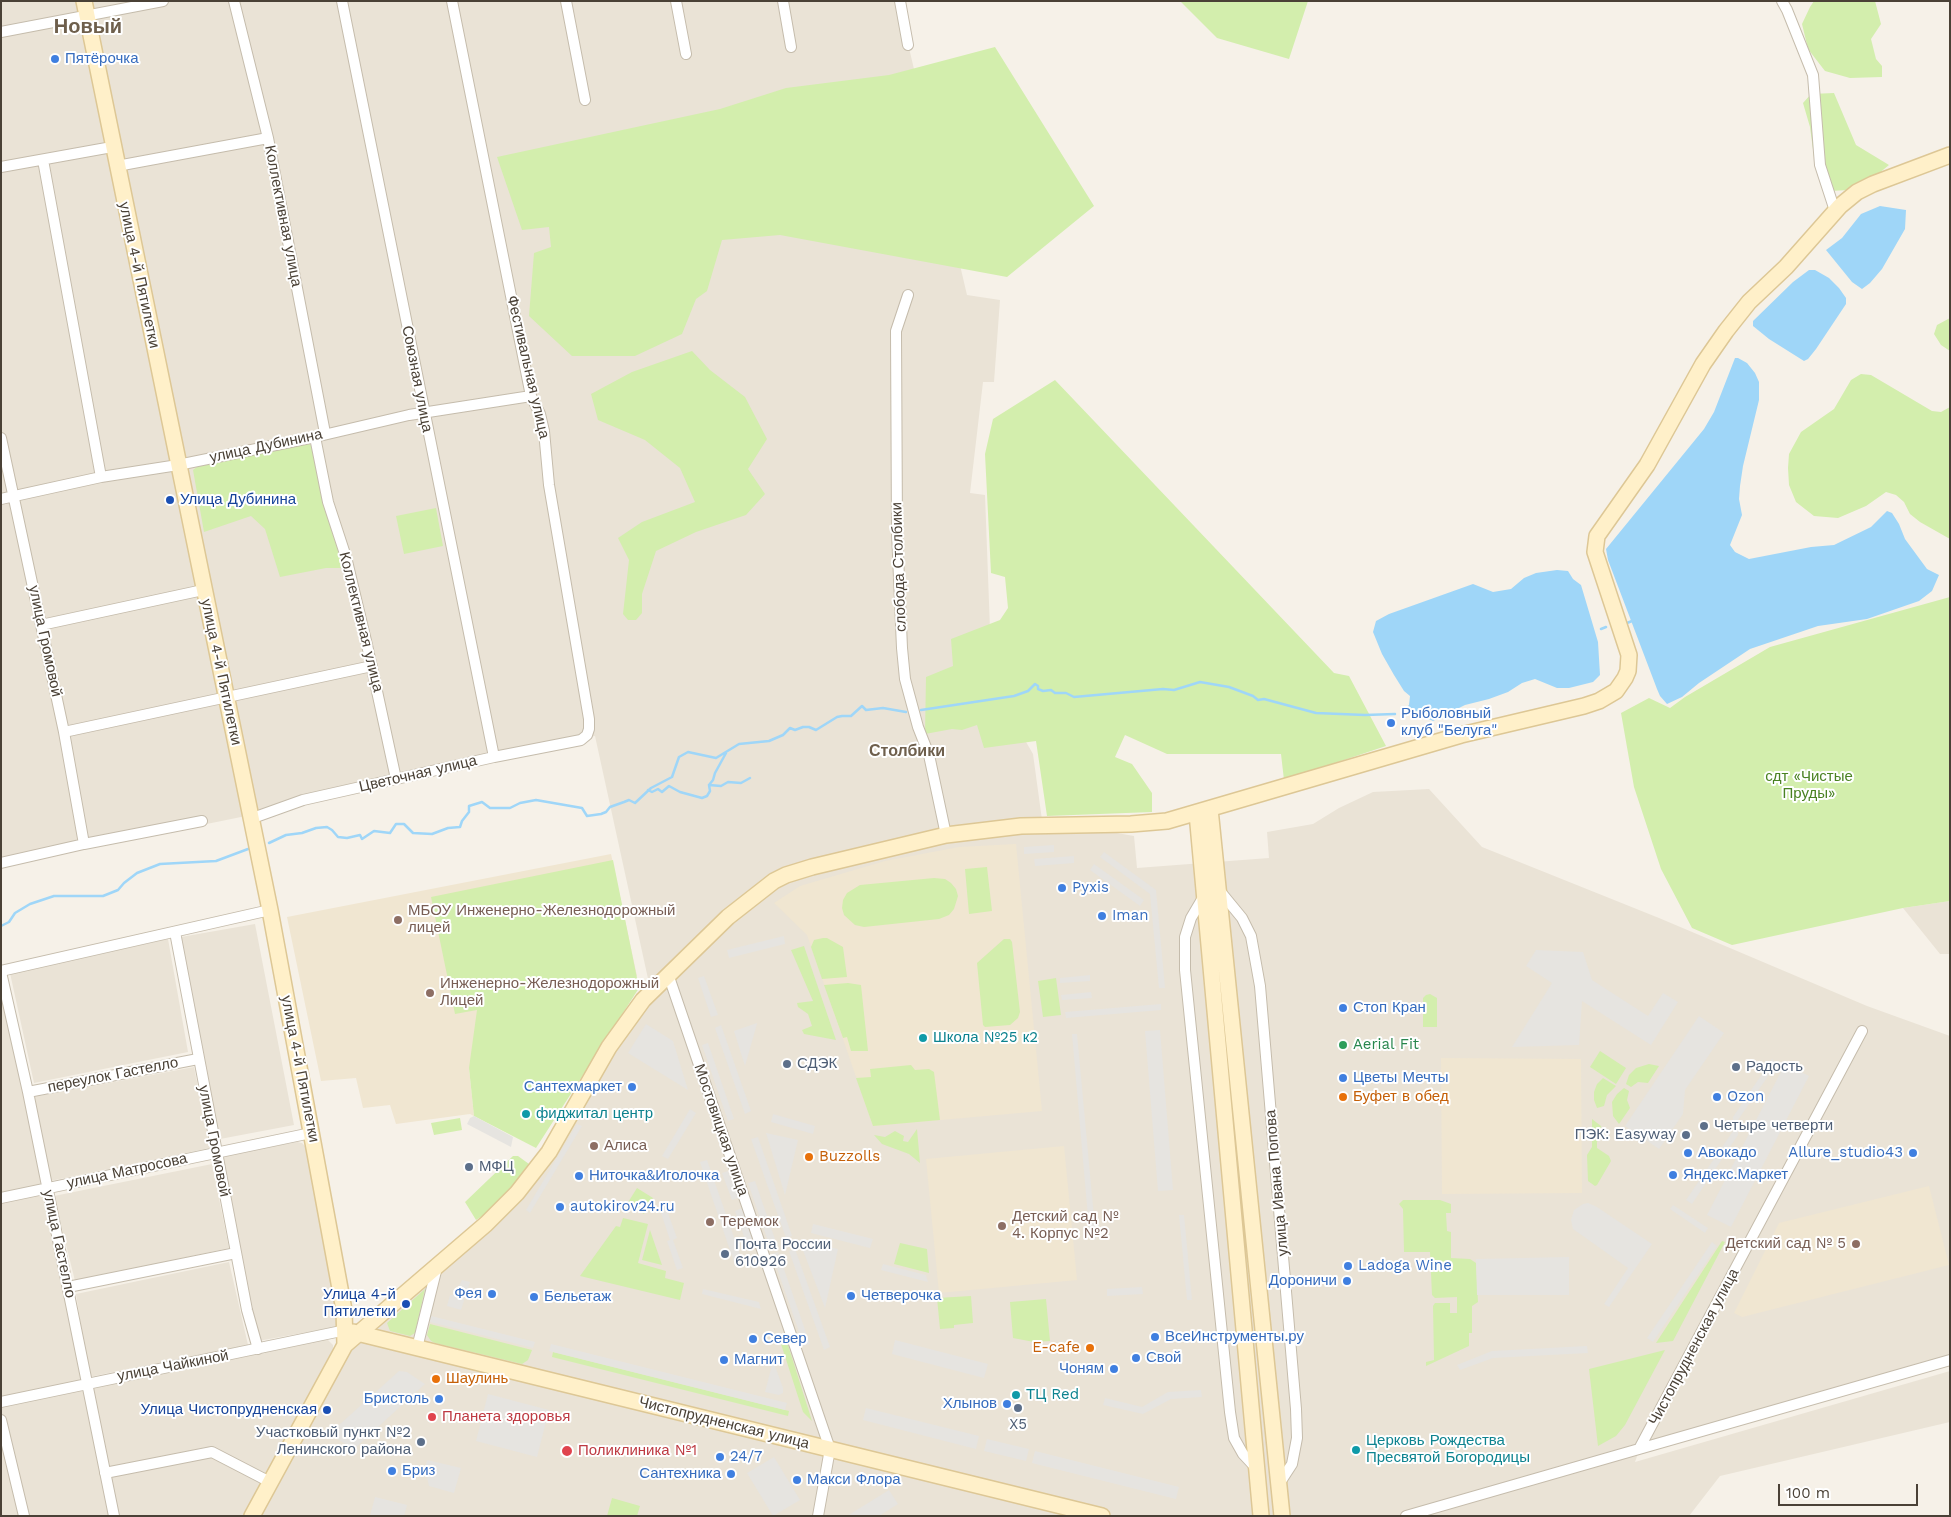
<!DOCTYPE html>
<meta charset="utf-8">
<style>
body{margin:0}
#map{position:relative;width:1951px;height:1517px;overflow:hidden;background:#f6f1e8;font-family:"Work Sans",sans-serif}
canvas{display:block}
.frame{position:absolute;inset:0;border:2px solid #4a4136;pointer-events:none}
.scale{position:absolute;left:1778px;top:1484px;width:140px;height:22px;box-sizing:border-box;border:2px solid #4a4136;border-top:0;padding-left:6px;font-size:15px;line-height:18px;white-space:nowrap;color:#4a4136;-webkit-text-stroke:4px #fff;paint-order:stroke}
</style>
<div id="map">
<canvas width="1951" height="1517"></canvas>
<div class="frame"></div>
<div class="scale">100 m</div>
</div>
<script>
const g = document.querySelector('canvas').getContext('2d');
g.lineJoin = 'round';
function paint(path, color) {
  g.fillStyle = color;
  g.fill(path, 'evenodd');
}
function poly(rows) {
  const path = new Path2D();
  for (const r of rows) {
    path.moveTo(r[0], r[1]);
    for (let i = 2; i < r.length; i += 2) path.lineTo(r[i], r[i + 1]);
  }
  return path;
}
function stroke(path, color, width, dash) {
  g.strokeStyle = color;
  g.lineWidth = width;
  g.lineCap = dash ? 'butt' : 'round';
  g.setLineDash(dash || []);
  g.stroke(path);
}
function drawText(font, color, halo, rows, align = 'center') {
  g.font = font + ' "Work Sans",sans-serif';
  g.lineWidth = 4;
  g.setLineDash([]);
  g.textBaseline = 'middle';
  g.strokeStyle = halo;
  g.fillStyle = color;
  for (const [text, x, y, turn = 0] of rows) {
    g.save();
    g.translate(x, y);
    g.rotate((+turn || 0) * Math.PI / 180);
    g.textAlign = isNaN(turn) ? turn : align;
    if (halo) g.strokeText(text, 0, 0);
    g.fillText(text, 0, 0);
    g.restore();
  }
}
paint(poly([
 [1,1,898,1,967,295,1000,300,994,382,983,382,970,493,985,495,992,683,1033,754,1042,820,1134,836,1137,868,1269,858,1267,832,1313,824,1339,808,1373,792,1429,789,1482,847,1659,918,1867,1006,1950,1036,1950,1361,1639,1451,1635,1462,1950,1371,1950,1422,1720,1476,1689,1516,257,1516,350,1346,383,1320,570,1130,592,1094,612,1051,652,997,595,736,482,756,265,809,241,817,1,866],
 [1950,901,1950,954,1940,954,1903,908],
 [255,924,294,1125,220,1139,181,937],
 [168,939,188,1052,34,1083,10,973],
 [1,982,44,1184,1,1194],
 [194,1067,210,1148,50,1181,34,1097],
 [297,1142,302,1143,308,1149,341,1326,258,1341,221,1161,225,1155],
 [212,1164,229,1248,75,1281,54,1196],
 [42,1193,45,1195,81,1376,81,1381,1,1397,1,1201],
 [229,1262,248,1345,89,1377,76,1294],
 [326,1338,333,1345,333,1354,268,1475,219,1450,207,1447,109,1468,92,1387],
 [83,1388,110,1516,1,1516,1,1404],
 [210,1457,263,1483,245,1516,116,1516,110,1478,112,1475]
]), '#eae3d6');
paint(poly([
 [1016,844,1042,1111,873,1126,807,935,774,903,800,886,885,861,959,847],
 [611,854,637,976,469,1068,474,1116,470,1114,396,1124,390,1105,363,1108,356,1078,321,1081,287,917],
 [1441,1058,1581,1059,1582,1193,1442,1194],
 [1064,1146,1077,1280,939,1293,926,1159],
 [1929,1186,1949,1265,1742,1317,1734,1313,1779,1223]
]), '#f0e6d1');
paint(poly([
 [1180,1,1308,1,1289,59,1217,38],
 [1814,1,1875,1,1881,24,1871,39,1876,59,1882,66,1882,77,1850,78,1825,71,1808,49,1802,24,1810,7],
 [995,47,1094,206,1007,277,780,235,722,240,707,291,696,299,682,334,635,356,572,356,529,316,534,253,551,247,549,227,522,230,497,157,720,109,786,88,889,75],
 [1834,93,1856,145,1889,165,1872,179,1849,190,1830,191,1814,157,1810,127,1803,103,1811,94],
 [1950,318,1950,351,1941,345,1934,334,1937,325],
 [692,351,710,370,745,397,767,439,748,469,765,494,746,515,696,532,656,551,642,594,642,613,636,620,628,620,623,614,629,560,618,538,642,522,695,502,680,468,645,440,598,420,591,394,632,372],
 [1861,374,1871,375,1932,411,1941,412,1950,407,1950,539,1920,522,1910,514,1904,502,1896,495,1886,492,1866,506,1838,518,1814,516,1796,502,1789,485,1788,468,1789,454,1801,432,1834,409,1851,380],
 [1055,380,1334,673,1349,676,1386,746,1284,780,1281,754,1167,754,1125,735,1115,757,1132,764,1152,793,1152,812,1047,816,1036,741,984,748,977,725,962,730,952,729,925,734,926,677,953,666,951,639,1000,620,1008,608,1005,577,991,573,985,454,993,419],
 [304,443,308,443,313,447,344,568,326,568,280,577,265,529,251,516,204,532,193,470,197,467],
 [436,508,443,546,404,554,396,516],
 [1950,597,1950,901,1903,908,1732,945,1692,928,1661,869,1634,787,1621,713,1649,698,1670,708,1685,697,1770,647],
 [613,860,639,988,536,1148,474,1116,469,1068,477,1010,455,1014,431,897],
 [987,867,992,911,969,914,965,869],
 [934,878,945,879,951,883,956,889,958,896,954,909,949,915,939,919,864,927,855,925,844,915,842,908,843,900,847,893,860,885],
 [823,938,827,938,843,947,847,977,822,979,811,947,814,940],
 [1004,939,1010,939,1012,942,1020,1012,1018,1018,1010,1025,985,1027,983,1025,977,963],
 [804,946,836,1040,804,1034,802,1030,812,1026,808,1014,798,1007,797,1003,813,1001,791,950],
 [1056,978,1061,1015,1043,1017,1038,981],
 [848,983,861,985,868,1051,851,1051,847,1037,843,1038,824,985],
 [1430,994,1437,998,1437,1027,1423,1027,1423,998,1426,995],
 [1600,1051,1626,1068,1616,1084,1590,1067],
 [1649,1064,1659,1066,1648,1083,1638,1082,1631,1087,1626,1084,1629,1075,1636,1068],
 [911,1065,915,1070,929,1069,934,1072,940,1120,873,1126,856,1078,871,1077,870,1069],
 [1603,1078,1616,1086,1607,1095,1604,1106,1597,1108,1594,1100,1594,1092,1597,1084],
 [1624,1088,1629,1091,1627,1100,1630,1108,1619,1124,1613,1116,1612,1102,1617,1094],
 [460,1118,462,1130,434,1135,431,1123],
 [1592,1119,1601,1126,1602,1132,1597,1142,1597,1148,1609,1156,1611,1161,1597,1185,1595,1186,1588,1181,1587,1155,1592,1147],
 [917,1129,920,1163,909,1154,882,1144,874,1135,885,1137,895,1131,904,1136,903,1141,908,1142],
 [513,1156,518,1156,529,1164,530,1166,487,1213,476,1220,465,1202],
 [637,1188,653,1198,644,1214,627,1204],
 [1403,1200,1440,1200,1451,1204,1451,1213,1446,1213,1447,1231,1451,1232,1451,1258,1470,1259,1476,1263,1478,1302,1472,1306,1472,1333,1469,1333,1469,1346,1426,1366,1426,1362,1434,1360,1433,1306,1435,1303,1450,1303,1450,1313,1457,1313,1457,1297,1435,1298,1432,1295,1430,1252,1404,1252,1403,1209,1399,1204],
 [623,1218,648,1224,638,1263,666,1271,665,1278,684,1283,680,1300,580,1276,616,1226,620,1227],
 [650,1230,662,1265,642,1260],
 [1722,1241,1725,1242,1673,1341,1656,1343],
 [900,1243,927,1249,929,1273,894,1264],
 [425,1289,415,1333,410,1336,390,1331,387,1323],
 [971,1296,973,1323,954,1325,954,1328,940,1329,937,1298],
 [1046,1299,1050,1341,1034,1342,1013,1338,1010,1302],
 [430,1324,532,1350,528,1360,522,1364,435,1343,431,1341,427,1335],
 [783,1343,788,1345,812,1421,803,1412,781,1344],
 [1665,1350,1625,1425,1616,1436,1598,1446,1589,1369],
 [553,1352,789,1411,788,1416,552,1357],
 [612,1498,640,1506,637,1516,607,1516]
]), '#d3eead');
paint(poly([
 [1054,845,1054,852,1024,854,1024,847],
 [1104,852,1156,890,1165,988,1159,988,1150,894,1100,857],
 [1074,856,1074,863,1035,866,1034,859],
 [1094,864,1144,900,1140,906,1090,870],
 [784,936,785,944,729,958,727,950],
 [1536,950,1583,952,1592,980,1648,1016,1663,993,1678,1002,1651,1045,1582,1001,1579,1045,1512,1047,1552,983,1526,966],
 [1090,975,1090,981,1060,983,1060,978],
 [704,976,718,1015,711,1017,698,978],
 [1091,992,1092,998,1062,1000,1061,995],
 [1161,1004,1161,1010,1066,1018,1065,1012],
 [1699,1016,1724,1033,1685,1090,1683,1114,1659,1149,1625,1126],
 [757,1023,757,1024,745,1066,734,1031],
 [646,1024,673,1041,688,1090,628,1053],
 [721,1025,751,1111,745,1114,715,1028],
 [1160,1030,1173,1190,1158,1191,1145,1031],
 [1072,1034,1077,1034,1096,1239,1090,1240],
 [708,1043,734,1119,728,1121,702,1045],
 [1772,1059,1777,1063,1738,1120,1738,1135,1692,1204,1686,1200,1733,1131,1733,1117],
 [1785,1064,1809,1076,1731,1227,1707,1215],
 [690,1109,696,1113,668,1159,662,1156],
 [773,1114,815,1126,813,1134,771,1122],
 [474,1116,513,1137,511,1147,467,1124,470,1118],
 [577,1124,582,1126,530,1213,526,1210],
 [766,1133,798,1140,785,1195],
 [758,1137,792,1236,786,1238,751,1139],
 [707,1160,743,1263,735,1265,700,1162],
 [728,1171,738,1198,732,1200,722,1173],
 [755,1181,775,1239,768,1241,748,1183],
 [1588,1203,1597,1207,1652,1244,1609,1307,1604,1304,1628,1268,1573,1229,1571,1220,1574,1210,1583,1204],
 [665,1205,677,1238,673,1240,683,1268,677,1270,667,1241,670,1240,659,1207],
 [1673,1205,1708,1228,1705,1233,1670,1209],
 [742,1208,753,1240,746,1242,735,1211],
 [1179,1215,1184,1215,1192,1300,1187,1300],
 [813,1224,873,1239,870,1248,811,1233],
 [799,1240,838,1249,825,1308],
 [1712,1242,1717,1246,1653,1342,1647,1338],
 [795,1249,830,1347,824,1350,789,1251],
 [778,1252,810,1344,804,1346,772,1254],
 [1569,1257,1569,1295,1477,1295,1476,1259],
 [883,1264,926,1275,928,1282,881,1270],
 [462,1280,470,1282,461,1310,447,1306,450,1295,454,1295],
 [1142,1287,1143,1294,1107,1296,1107,1289],
 [703,1289,759,1302,761,1309,702,1294],
 [431,1316,535,1342,533,1348,430,1322],
 [895,1340,988,1364,984,1378,892,1354],
 [551,1344,787,1403,785,1410,549,1351],
 [1587,1346,1588,1353,1493,1358,1460,1370,1457,1365,1492,1351],
 [772,1365,775,1366,783,1388,783,1393,779,1395,765,1392],
 [399,1371,407,1372,425,1384,354,1449,329,1434],
 [1201,1390,1202,1397,1171,1399,1143,1414,1103,1405,1105,1398,1142,1407,1168,1392],
 [488,1394,549,1410,537,1457,476,1441],
 [866,1408,979,1436,976,1449,863,1420],
 [987,1439,1029,1449,1026,1461,984,1451],
 [1035,1451,1179,1487,1176,1499,1032,1463],
 [774,1457,800,1500,773,1516,747,1473],
 [427,1460,461,1468,454,1493,429,1486,425,1469],
 [889,1490,898,1504,879,1516,847,1516],
 [375,1497,407,1505,404,1516,370,1516]
]), '#e6e4e0');
paint(poly([
 [1880,206,1906,210,1905,229,1882,269,1870,283,1862,289,1852,282,1826,250,1842,238,1861,214],
 [1809,270,1815,270,1829,278,1839,288,1846,298,1846,304,1816,349,1808,359,1804,361,1769,339,1753,326,1753,321,1793,282],
 [1735,358,1738,358,1747,363,1755,373,1759,382,1759,400,1743,466,1740,486,1739,499,1742,515,1730,545,1735,552,1749,559,1811,547,1834,545,1871,527,1887,511,1892,513,1899,524,1905,539,1927,569,1939,575,1932,591,1919,601,1867,619,1818,626,1750,649,1699,683,1682,697,1667,704,1660,696,1657,689,1608,560,1606,549,1704,429,1714,412],
 [1557,570,1568,571,1573,579,1581,585,1598,642,1600,675,1593,682,1569,688,1557,688,1535,679,1522,683,1508,692,1489,699,1465,705,1433,721,1420,715,1412,717,1406,708,1409,705,1410,696,1404,691,1394,675,1382,654,1373,632,1376,621,1389,614,1473,584,1493,592,1511,589,1524,578,1536,573]
]), '#9fd6f8');
stroke(poly([
 [1627,623,1632,621],
 [1601,629,1606,627],
 [921,710,1014,696,1028,691,1035,684,1038,686,1038,689,1043,691,1051,690,1055,693,1066,693,1074,697,1163,689,1174,690,1200,682,1229,687,1253,696,1258,700,1264,699,1316,713,1365,715,1395,714],
 [709,785,713,780,715,773,726,753],
 [648,790,652,792,658,789,662,792,669,786,680,792,702,798,707,796,710,791,709,785,721,786,728,782,741,783,750,778],
 [269,843,286,835,302,833,316,828,327,827,332,830,338,837,347,838,360,835,362,839,374,831,390,833,396,824,404,824,413,833,432,834,448,828,460,827,462,821,469,812,469,806,482,802,490,808,510,808,520,803,536,800,582,808,587,816,601,814,606,812,610,807,624,802,629,800,635,803,651,788,672,777,679,757,688,752,716,758,739,744,769,741,783,735,790,728,795,730,803,727,809,727,816,730,837,717,842,716,851,716,862,706,866,710,883,708,906,712],
 [1,926,9,922,15,913,30,904,54,896,103,896,118,890,124,883,137,873,160,864,216,861,248,849]
]), '#9fd6f8', 2.5);
const street = poly([
 [234,1,268,138,325,433],
 [342,1,494,757],
 [566,1,585,100],
 [676,1,686,54],
 [783,1,791,47],
 [900,1,908,45],
 [1782,1,1787,10,1813,75,1820,165,1835,211],
 [1,32,163,1],
 [43,160,101,477],
 [117,166,268,138],
 [1,167,112,147],
 [908,295,896,331,897,532,902,648,905,679,918,727,929,755,946,835],
 [315,437,328,502,346,557,367,645,396,779],
 [1,438,64,732,84,844],
 [1,499,101,477,178,465,315,437,409,415,531,396],
 [41,625,203,590],
 [64,732,372,666],
 [250,819,303,800,494,757,581,740,587,735,589,729,589,719,549,485,544,431,540,414,531,396,452,1],
 [1,863,84,844,202,821],
 [1219,890,1242,918,1251,936,1260,986,1296,1409,1297,1438,1292,1464,1279,1484],
 [1204,896,1191,918,1185,937,1185,970,1230,1412,1234,1438,1243,1454,1257,1469],
 [175,932,247,1310,258,1349],
 [1,971,270,910],
 [1,972,28,1092,114,1516],
 [668,974,830,1449,818,1516],
 [28,1092,198,1059],
 [1,1198,311,1133],
 [68,1287,236,1253],
 [417,1348,437,1267],
 [1,1402,346,1330],
 [1,1420,24,1516],
 [1639,1449,1950,1360],
 [105,1473,212,1452,270,1482],
 [1406,1516,1639,1449,1862,1031]
]);
const secondary = poly([
 [84,1,270,910,344,1310,345,1345],
 [1210,809,1282,1516],
 [1197,813,1261,1516],
 [353,1332,1102,1516],
 [252,1516,345,1345,486,1224,517,1193,549,1152,609,1047,643,1000,728,917,774,881,786,875,812,867,946,835,1021,826,1131,824,1167,821,1461,735,1584,706,1599,701,1616,691,1625,678,1628,671,1629,655,1595,552,1597,536,1647,465,1703,364,1726,331,1749,302,1786,267,1840,206,1857,192,1873,184,1950,155]
]);
stroke(street, '#c5bcac', 12);
stroke(secondary, '#ddc795', 18);
stroke(street, '#fff', 10);
stroke(secondary, '#fff0c9', 15);
for (const [x, y, r, color] of [
 [55,59,5,"#3f7fe0"],
 [170,500,5,"#1a4fb4"],
 [1391,723,5,"#3f7fe0"],
 [1062,888,5,"#3f7fe0"],
 [1102,916,5,"#3f7fe0"],
 [398,920,5,"#8d6e63"],
 [430,993,5,"#8d6e63"],
 [1343,1008,5,"#3f7fe0"],
 [923,1038,5,"#0f9aa8"],
 [1343,1045,5,"#2e9e5b"],
 [787,1064,5,"#5c6f8a"],
 [1736,1067,5,"#5c6f8a"],
 [1343,1078,5,"#3f7fe0"],
 [632,1087,5,"#3f7fe0"],
 [1343,1097,5,"#e8710a"],
 [1717,1097,5,"#3f7fe0"],
 [526,1114,5,"#0f9aa8"],
 [1704,1126,5,"#5c6f8a"],
 [1686,1135,5,"#5c6f8a"],
 [594,1146,5,"#8d6e63"],
 [1688,1153,5,"#3f7fe0"],
 [1913,1153,5,"#3f7fe0"],
 [809,1157,5,"#e8710a"],
 [469,1167,5,"#5c6f8a"],
 [1673,1175,5,"#3f7fe0"],
 [579,1176,5,"#3f7fe0"],
 [560,1207,5,"#3f7fe0"],
 [710,1222,5,"#8d6e63"],
 [1002,1226,5,"#8d6e63"],
 [1856,1244,5,"#8d6e63"],
 [725,1254,5,"#5c6f8a"],
 [1348,1266,5,"#3f7fe0"],
 [1347,1281,5,"#3f7fe0"],
 [492,1294,5,"#3f7fe0"],
 [851,1296,5,"#3f7fe0"],
 [534,1297,5,"#3f7fe0"],
 [406,1304,5,"#1a4fb4"],
 [1155,1337,5,"#3f7fe0"],
 [753,1339,5,"#3f7fe0"],
 [1090,1348,5,"#e8710a"],
 [1136,1358,5,"#3f7fe0"],
 [724,1360,5,"#3f7fe0"],
 [1114,1369,5,"#3f7fe0"],
 [436,1379,5,"#e8710a"],
 [1016,1395,5,"#0f9aa8"],
 [439,1399,5,"#3f7fe0"],
 [1007,1404,5,"#3f7fe0"],
 [1018,1408,5,"#5c6f8a"],
 [327,1410,5,"#1a4fb4"],
 [432,1417,5,"#e0444e"],
 [421,1442,5,"#5c6f8a"],
 [1356,1450,5,"#0f9aa8"],
 [567,1451,6,"#e0444e"],
 [720,1457,5,"#3f7fe0"],
 [392,1471,5,"#3f7fe0"],
 [731,1474,5,"#3f7fe0"],
 [797,1480,5,"#3f7fe0"]
]) {
  const dot = new Path2D();
  dot.arc(x, y, r, 0, 2 * Math.PI);
  g.fillStyle = color;
  g.fill(dot);
  stroke(dot, '#fff', 2);
}
drawText('15px', '#366cbe', '#fff', [
 ["Пятёрочка",65,59],
 ["Рыболовный",1401,714],
 ["клуб \"Белуга\"",1401,731],
 ["Pyxis",1072,888],
 ["Iman",1112,916],
 ["Стоп Кран",1353,1008],
 ["Цветы Мечты",1353,1078],
 ["Сантехмаркет",622,1087,"right"],
 ["Ozon",1727,1097],
 ["Авокадо",1698,1153],
 ["Allure_studio43",1903,1153,"right"],
 ["Яндекс.Маркет",1683,1175],
 ["Ниточка&Иголочка",589,1176],
 ["autokirov24.ru",570,1207],
 ["Ladoga Wine",1358,1266],
 ["Дороничи",1337,1281,"right"],
 ["Фея",482,1294,"right"],
 ["Четверочка",861,1296],
 ["Бельетаж",544,1297],
 ["ВсеИнструменты.ру",1165,1337],
 ["Север",763,1339],
 ["Свой",1146,1358],
 ["Магнит",734,1360],
 ["Чоням",1104,1369,"right"],
 ["Бристоль",429,1399,"right"],
 ["Хлынов",997,1404,"right"],
 ["24/7",730,1457],
 ["Бриз",402,1471],
 ["Сантехника",721,1474,"right"],
 ["Макси Флора",807,1480]
], 'left');
drawText('15px', '#4a4136', '#fff', [
 ["Коллективная улица",283,216,79],
 ["улица 4-й Пятилетки",139,275,78],
 ["Фестивальная улица",528,367,77],
 ["Союзная улица",417,379,79],
 ["улица Дубинина",266,446,-12],
 ["слобода Столбики",899,567,-92],
 ["Коллективная улица",361,622,76],
 ["улица Громовой",45,641,78],
 ["улица 4-й Пятилетки",221,672,78],
 ["Цветочная улица",418,774,-13],
 ["улица 4-й Пятилетки",300,1069,79],
 ["переулок Гастелло",113,1075,-11],
 ["Мостовицкая улица",721,1130,71],
 ["улица Громовой",214,1141,79],
 ["улица Матросова",127,1171,-12],
 ["улица Ивана Попова",1277,1183,-95],
 ["улица Гастелло",59,1244,78],
 ["Чистопрудненская улица",1694,1347,-62],
 ["улица Чайкиной",173,1366,-11],
 ["Чистопрудненская улица",724,1423,14]
]);
drawText('15px', '#164399', '#fff', [
 ["Улица Дубинина",180,500,"left"],
 ["Улица 4-й",396,1295],
 ["Пятилетки",396,1312],
 ["Улица Чистопрудненская",317,1410]
], 'right');
drawText('15px', '#4a8222', '#fff', [
 ["сдт «Чистые",1809,777],
 ["Пруды»",1809,794]
]);
drawText('15px', '#785e54', '#fff', [
 ["МБОУ Инженерно-Железнодорожный",408,911],
 ["лицей",408,928],
 ["Инженерно-Железнодорожный",440,984],
 ["Лицей",440,1001],
 ["Алиса",604,1146],
 ["Детский сад №",1012,1217],
 ["4. Корпус №2",1012,1234],
 ["Теремок",720,1222],
 ["Детский сад № 5",1846,1244,"right"]
], 'left');
drawText('15px', '#0d838f', '#fff', [
 ["Школа №25 к2",933,1038],
 ["фиджитал центр",536,1114],
 ["ТЦ Red",1026,1395],
 ["Церковь Рождества",1366,1441],
 ["Пресвятой Богородицы",1366,1458]
], 'left');
drawText('15px', '#27864d', '#fff', [
 ["Aerial Fit",1353,1045]
], 'left');
drawText('15px', '#4e5e75', '#fff', [
 ["СДЭК",797,1064],
 ["Радость",1746,1067],
 ["Четыре четверти",1714,1126],
 ["ПЭК: Easyway",1676,1135,"right"],
 ["МФЦ",479,1167],
 ["Почта России",735,1245],
 ["610926",735,1262],
 ["X5",1018,1425,"center"],
 ["Участковый пункт №2",411,1433,"right"],
 ["Ленинского района",411,1450,"right"]
], 'left');
drawText('15px', '#c56008', '#fff', [
 ["Буфет в обед",1353,1097],
 ["Buzzolls",819,1157],
 ["E-cafe",1080,1348,"right"],
 ["Шаулинь",446,1379]
], 'left');
drawText('15px', '#be3a42', '#fff', [
 ["Планета здоровья",442,1417],
 ["Поликлиника №1",578,1451]
], 'left');
drawText('bold 16px', '#6e5f4c', '#fff', [
 ["Столбики",907,751]
]);
drawText('bold 20px', '#6e5f4c', '#fff', [
 ["Новый",88,27]
]);
</script>
